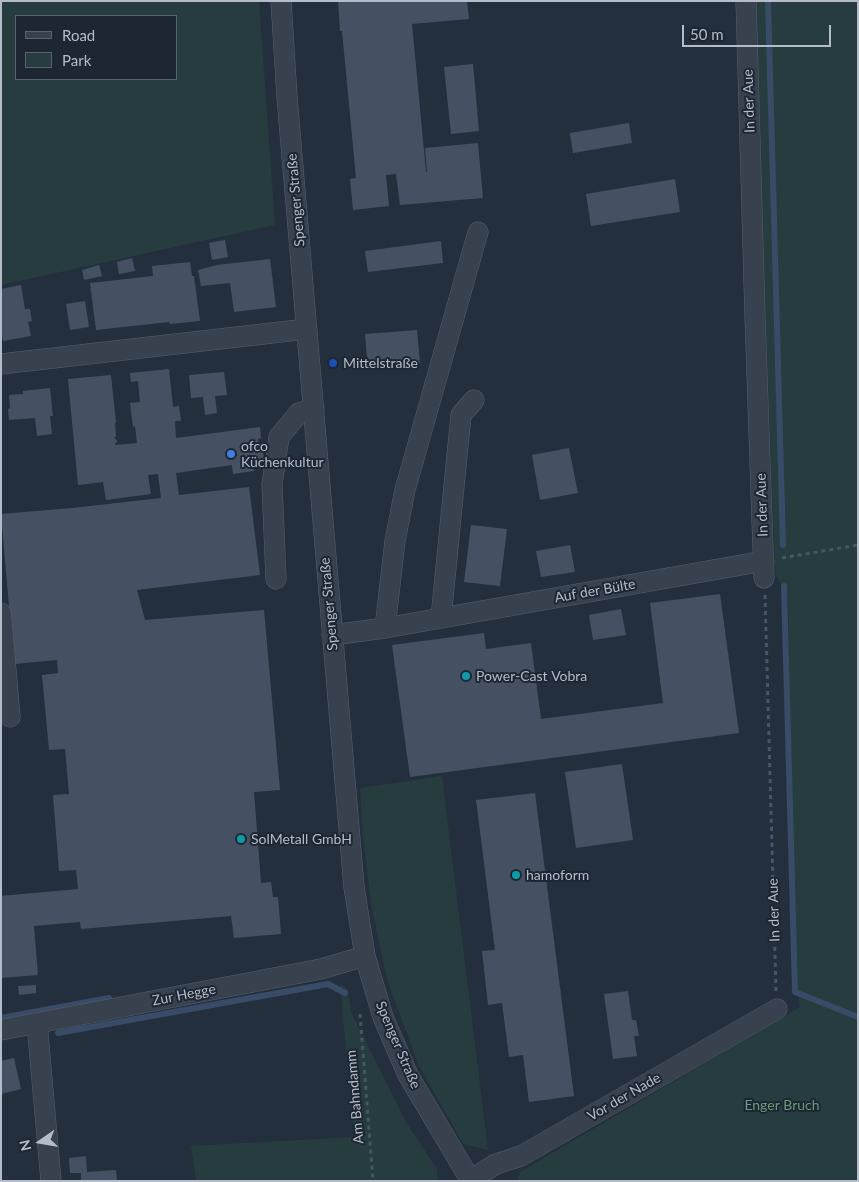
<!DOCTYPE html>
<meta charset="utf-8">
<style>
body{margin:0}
#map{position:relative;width:859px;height:1182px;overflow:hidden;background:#242f3e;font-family:Lato,sans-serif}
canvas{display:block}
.frame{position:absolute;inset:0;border:2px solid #b4bcc9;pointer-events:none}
.legend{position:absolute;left:15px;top:15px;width:162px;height:65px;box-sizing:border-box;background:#1d2633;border:1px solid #59626f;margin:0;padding:6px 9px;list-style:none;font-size:15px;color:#b4bcc9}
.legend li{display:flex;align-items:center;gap:10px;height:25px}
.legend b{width:25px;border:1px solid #59626f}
.north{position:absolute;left:15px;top:1117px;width:50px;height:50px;-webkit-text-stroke:4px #1d2633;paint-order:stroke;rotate:257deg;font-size:14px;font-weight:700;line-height:20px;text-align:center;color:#b4bcc9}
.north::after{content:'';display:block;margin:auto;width:18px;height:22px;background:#b4bcc9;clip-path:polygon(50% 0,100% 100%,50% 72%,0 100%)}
.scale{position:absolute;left:682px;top:25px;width:149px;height:22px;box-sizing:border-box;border:2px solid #b4bcc9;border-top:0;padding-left:6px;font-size:15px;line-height:18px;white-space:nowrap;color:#b4bcc9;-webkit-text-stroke:4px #1d2633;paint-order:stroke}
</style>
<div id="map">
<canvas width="859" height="1182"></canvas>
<div class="frame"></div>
<ul class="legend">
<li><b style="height:6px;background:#38414e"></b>Road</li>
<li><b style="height:14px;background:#263c3f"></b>Park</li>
</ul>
<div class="north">N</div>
<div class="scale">50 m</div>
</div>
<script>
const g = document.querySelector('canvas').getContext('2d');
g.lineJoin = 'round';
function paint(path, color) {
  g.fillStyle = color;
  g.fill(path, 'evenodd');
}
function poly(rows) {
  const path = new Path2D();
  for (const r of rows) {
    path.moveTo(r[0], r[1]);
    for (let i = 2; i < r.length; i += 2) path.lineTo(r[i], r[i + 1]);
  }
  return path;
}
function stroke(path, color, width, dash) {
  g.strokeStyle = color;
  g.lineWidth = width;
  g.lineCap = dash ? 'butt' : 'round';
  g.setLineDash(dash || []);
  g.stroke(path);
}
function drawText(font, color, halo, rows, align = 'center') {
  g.font = font + ' Lato,sans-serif';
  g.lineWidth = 4;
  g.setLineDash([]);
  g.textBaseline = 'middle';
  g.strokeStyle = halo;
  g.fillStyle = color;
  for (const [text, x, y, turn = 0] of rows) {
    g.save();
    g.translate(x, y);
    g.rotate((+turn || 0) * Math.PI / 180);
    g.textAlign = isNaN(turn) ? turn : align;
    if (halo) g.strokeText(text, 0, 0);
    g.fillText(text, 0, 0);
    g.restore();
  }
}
paint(poly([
 [1,1,259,1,275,225,1,285,1,168,2,167,1,160],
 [176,16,176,79,16,79,16,16],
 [756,1,858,1,858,1181,518,1181,520,1172,800,1007,794,974,788,598,775,572,755,49],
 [442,776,488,1150,463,1144,418,1064,387,979,371,904,363,837,360,788],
 [340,984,347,988,352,1014,406,1122,437,1169,438,1181,196,1181,191,1146,354,1137]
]), '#263c3f');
stroke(poly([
 [768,1,783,545],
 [784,586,795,992,858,1017],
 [1,1018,109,998],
 [58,1033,328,984,345,993]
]), '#394c67', 6);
paint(poly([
 [338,1,467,1,469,19,412,24,426,172,427,172,425,148,478,143,483,198,400,205,396,174,386,175,389,206,353,210,350,179,356,178,342,31,340,31],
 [473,64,479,131,451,134,444,67],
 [629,123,632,143,573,153,570,133],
 [675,179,680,212,591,226,586,194],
 [225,240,228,257,212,260,209,243],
 [441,241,443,263,368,272,365,251],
 [132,258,135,271,119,274,117,262],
 [270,259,276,307,234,312,230,283,201,286,198,270,217,265],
 [190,262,192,276,194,276,200,321,170,324,169,322,96,330,90,283,153,276,152,266],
 [99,265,102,276,84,280,82,270],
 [21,285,25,309,30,309,32,321,28,322,31,336,3,341,1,329,1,289],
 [85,301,89,327,70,330,66,304],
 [417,330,420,364,368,369,365,334],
 [169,369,173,407,179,406,181,421,175,421,176,438,260,427,261,438,258,439,259,450,263,450,264,462,253,462,254,471,233,474,232,465,176,473,179,495,249,487,260,575,137,590,145,620,264,610,280,790,254,792,261,883,271,882,273,897,278,897,281,934,234,938,231,916,81,929,80,922,34,926,38,975,1,978,1,896,78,889,76,870,59,871,53,795,69,794,65,749,49,750,42,675,58,673,57,660,14,664,1,514,72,508,161,498,158,474,148,475,151,494,106,500,103,482,78,485,68,379,111,375,116,423,115,423,116,437,114,437,117,441,115,445,137,443,135,426,133,427,130,403,140,402,138,381,131,382,130,373],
 [224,372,227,395,215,396,217,413,205,415,203,397,191,398,189,375],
 [50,388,53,416,50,416,52,434,37,436,35,418,9,420,8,409,10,408,9,395,23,394,23,391],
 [569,448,578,493,540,500,532,455],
 [471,525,507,529,500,586,464,582],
 [570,545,575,572,541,577,536,551],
 [720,594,739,733,410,777,392,645,484,633,486,649,531,643,541,719,663,703,650,603],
 [621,609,626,635,593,640,589,615],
 [622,764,633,840,576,848,565,772],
 [535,793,574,1096,529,1102,523,1055,509,1057,502,1003,488,1005,482,951,495,950,476,800],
 [36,985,36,993,19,995,18,986],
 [628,991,632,1020,636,1020,639,1036,634,1036,637,1056,613,1059,604,994],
 [14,1058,21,1089,1,1094,1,1061],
 [86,1156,87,1172,116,1170,117,1181,81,1181,81,1173,70,1173,69,1158]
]), '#455162');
const minor = poly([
 [281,1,287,97,354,887,365,956,383,1017,408,1075,471,1181],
 [746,1,755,317,764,578],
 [1,364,307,329],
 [276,579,272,484,279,437,299,413,314,409],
 [1,613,10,717],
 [441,618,461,415,474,400],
 [385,628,395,541,405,490,478,232],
 [332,635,385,628,764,561],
 [37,1023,51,1181],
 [1,1030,321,969,365,956],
 [470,1180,496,1164,521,1156,777,1009]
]);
stroke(minor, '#565f6c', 21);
stroke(poly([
 [782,558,858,545],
 [765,595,776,991],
 [360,1014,373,1181]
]), '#44595c', 3, [4, 4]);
stroke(minor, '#38414e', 20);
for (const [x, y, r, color] of [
 [333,363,5,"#1a4fb4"],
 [231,454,5,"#3f7fe0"],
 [466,676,5,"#0f9aa8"],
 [241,839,5,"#0f9aa8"],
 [516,875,5,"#0f9aa8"]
]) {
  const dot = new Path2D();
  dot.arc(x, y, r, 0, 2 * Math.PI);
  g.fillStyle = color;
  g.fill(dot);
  stroke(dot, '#1d2633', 2);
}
drawText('14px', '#b4bcc9', '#1d2633', [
 ["In der Aue",749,101,-92],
 ["Spenger Straße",296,200,-95],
 ["In der Aue",762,505,-92],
 ["Auf der Bülte",595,591,-10],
 ["Spenger Straße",329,604,-95],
 ["In der Aue",774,910,-92],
 ["Zur Hegge",184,995,-11],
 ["Spenger Straße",398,1045,67],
 ["Am Bahndamm",355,1097,-95],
 ["Vor der Nade",624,1097,-30]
]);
drawText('14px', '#b4bcc9', '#1d2633', [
 ["Mittelstraße",343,363],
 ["ofco",241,446],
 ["Küchenkultur",241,462],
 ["Power-Cast Vobra",476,676],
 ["SolMetall GmbH",251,839],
 ["hamoform",526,875]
], 'left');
drawText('14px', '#6b9a76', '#1d2633', [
 ["Enger Bruch",782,1105]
]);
</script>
